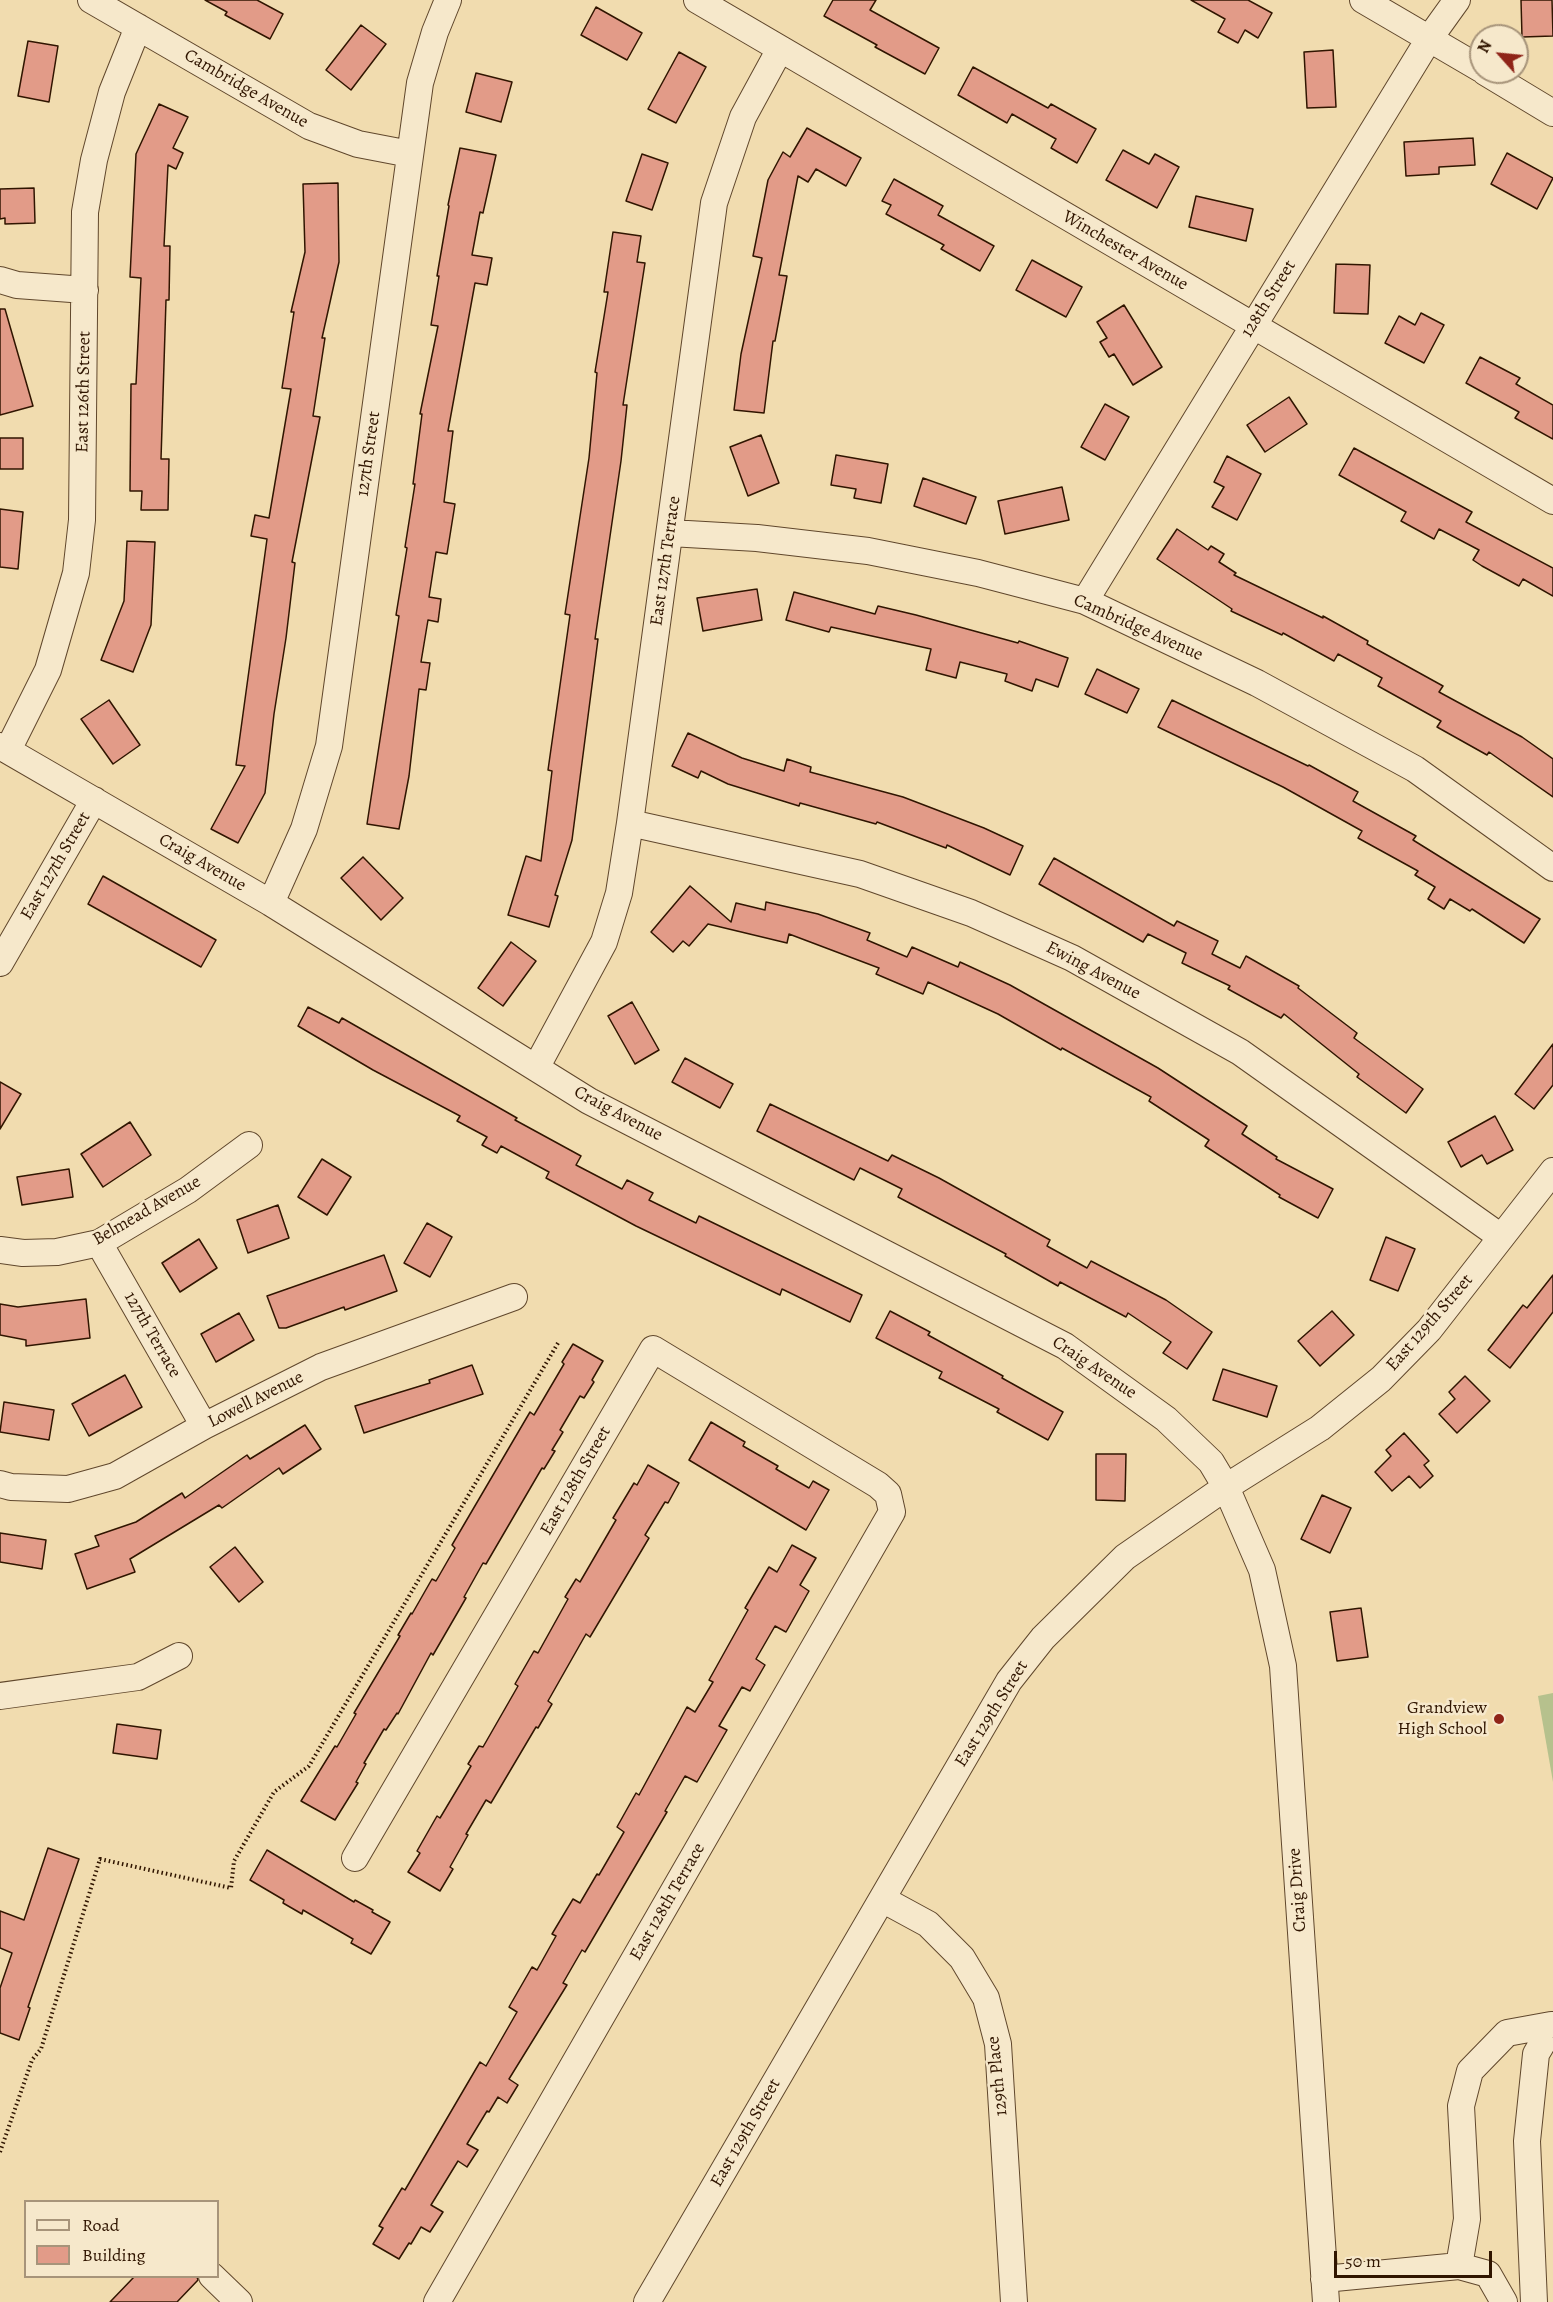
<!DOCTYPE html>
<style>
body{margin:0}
#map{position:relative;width:1553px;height:2302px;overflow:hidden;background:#f1dcaf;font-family:Alegreya,serif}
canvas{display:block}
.legend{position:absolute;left:24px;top:2200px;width:195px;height:78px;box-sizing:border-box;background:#f6e8cb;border:2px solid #a7947a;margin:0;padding:8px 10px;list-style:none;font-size:18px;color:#301500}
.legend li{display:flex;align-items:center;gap:12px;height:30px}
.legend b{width:30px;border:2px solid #a7947a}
.north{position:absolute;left:1469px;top:24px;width:60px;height:60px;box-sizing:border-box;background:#f6e8cb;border:2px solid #a7947a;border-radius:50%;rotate:297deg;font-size:16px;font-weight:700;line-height:24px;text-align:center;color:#301500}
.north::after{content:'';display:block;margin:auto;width:21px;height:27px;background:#8f2418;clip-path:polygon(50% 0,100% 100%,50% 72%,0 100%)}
.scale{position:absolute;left:1334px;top:2251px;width:158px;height:27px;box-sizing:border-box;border:3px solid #301500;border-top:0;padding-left:8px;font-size:18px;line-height:21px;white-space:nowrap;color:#301500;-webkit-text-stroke:4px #f6e8cb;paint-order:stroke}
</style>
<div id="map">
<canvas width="1553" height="2302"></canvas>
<ul class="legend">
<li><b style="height:8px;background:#f6e8cb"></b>Road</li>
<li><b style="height:16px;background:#e29b88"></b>Building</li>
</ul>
<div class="north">N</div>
<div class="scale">50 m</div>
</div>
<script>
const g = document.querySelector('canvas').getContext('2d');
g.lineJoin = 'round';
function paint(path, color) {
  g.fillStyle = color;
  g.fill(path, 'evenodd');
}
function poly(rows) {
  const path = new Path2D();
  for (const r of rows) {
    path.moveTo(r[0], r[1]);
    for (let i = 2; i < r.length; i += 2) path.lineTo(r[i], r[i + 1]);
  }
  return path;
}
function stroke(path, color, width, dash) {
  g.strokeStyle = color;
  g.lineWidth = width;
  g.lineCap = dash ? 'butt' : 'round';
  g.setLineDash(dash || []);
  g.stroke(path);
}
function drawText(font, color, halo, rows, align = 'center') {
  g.font = font + ' Alegreya,serif';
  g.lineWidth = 5;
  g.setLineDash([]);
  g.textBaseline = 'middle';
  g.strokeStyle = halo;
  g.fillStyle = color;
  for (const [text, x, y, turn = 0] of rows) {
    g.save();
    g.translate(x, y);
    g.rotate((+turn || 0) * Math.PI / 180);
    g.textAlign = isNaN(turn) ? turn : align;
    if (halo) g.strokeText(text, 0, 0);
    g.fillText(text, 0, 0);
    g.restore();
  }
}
paint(poly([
 [1553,1693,1553,1782,1538,1696]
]), '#b6c18d');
const building = poly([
 [205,0,257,0,283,14,270,39,225,15,227,12,205,0],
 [833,0,876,0,870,10,939,48,925,74,875,47,877,45,824,16,833,0],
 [1191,0,1248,0,1272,13,1258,38,1245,30,1238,43,1218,32,1225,19,1191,0],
 [1521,0,1552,0,1553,36,1522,37,1521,0],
 [596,7,642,33,627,60,581,35,596,7],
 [361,25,386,44,351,90,326,70,361,25],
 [28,41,58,46,49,102,18,96,28,41],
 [1333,50,1336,107,1307,108,1304,52,1333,50],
 [679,52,706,67,676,123,648,109,679,52],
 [973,67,1048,108,1051,104,1096,129,1077,163,1051,148,1056,139,1012,114,1007,123,958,95,973,67],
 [476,73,512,82,501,122,466,112,476,73],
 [159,104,188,117,173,148,183,153,176,169,168,165,164,246,170,246,169,300,166,300,161,459,169,459,168,510,141,510,142,491,130,491,131,384,136,384,141,278,130,277,136,154,159,104],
 [807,128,861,158,846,186,816,169,808,182,798,176,779,275,787,276,775,341,773,341,764,413,734,410,741,354,762,258,753,256,768,180,783,152,790,157,807,128],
 [1473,138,1475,165,1439,167,1439,174,1406,176,1404,142,1473,138],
 [460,148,496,155,483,213,480,212,472,255,492,258,487,285,475,283,448,431,453,431,444,502,455,504,447,554,436,552,429,597,441,599,438,622,428,620,421,662,430,663,426,690,419,689,409,776,399,829,367,824,399,616,396,615,407,548,405,547,415,484,413,484,422,414,420,414,438,326,431,325,439,276,437,276,449,206,448,205,460,148],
 [1123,150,1149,164,1155,154,1179,167,1157,208,1106,180,1123,150],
 [1507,153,1553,178,1537,209,1491,184,1507,153],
 [642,154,668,163,652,210,626,201,642,154],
 [894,179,943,206,938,215,994,246,980,271,941,249,944,245,886,214,891,205,882,201,894,179],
 [338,183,339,262,322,338,325,338,313,416,320,417,292,562,295,563,286,638,274,714,265,793,238,843,211,829,245,766,236,765,267,539,251,536,255,515,269,518,291,389,282,388,294,312,291,312,305,252,303,184,338,183],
 [34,188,35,223,5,224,5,218,0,219,0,189,34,188],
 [1196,196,1253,209,1246,241,1189,227,1196,196],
 [613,232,641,236,637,262,645,263,623,405,627,405,621,461,595,639,598,639,572,840,555,895,558,896,549,927,508,915,526,856,541,861,552,771,548,770,570,615,565,614,589,458,597,373,595,372,608,292,604,292,613,232],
 [1032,260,1082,287,1066,317,1016,290,1032,260],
 [1336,264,1370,265,1368,314,1334,313,1336,264],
 [1124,305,1162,367,1133,385,1114,354,1109,357,1100,342,1107,338,1097,322,1124,305],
 [0,309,5,309,33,406,0,415,0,309],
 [1421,313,1444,325,1424,363,1385,343,1399,316,1415,325,1421,313],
 [1480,357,1520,378,1516,384,1553,405,1553,439,1515,418,1519,412,1466,383,1480,357],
 [1289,397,1307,424,1265,452,1247,425,1289,397],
 [1105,404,1129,417,1105,460,1081,447,1105,404],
 [761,435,779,483,748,496,730,447,761,435],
 [0,438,23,438,23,469,0,469,0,438],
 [1354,448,1472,512,1466,522,1553,568,1553,596,1523,579,1519,586,1482,566,1473,560,1479,550,1439,529,1434,539,1401,521,1406,512,1339,475,1354,448],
 [836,455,888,464,881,503,854,498,856,489,831,485,836,455],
 [1227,456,1261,474,1237,520,1212,507,1224,487,1214,482,1227,456],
 [923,478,976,497,966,524,914,506,923,478],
 [1062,487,1069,520,1005,534,998,501,1062,487],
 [0,509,23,512,18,569,0,567,0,509],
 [1177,529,1208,550,1211,546,1224,554,1219,562,1236,573,1234,575,1323,618,1323,616,1368,641,1367,644,1443,686,1439,692,1522,737,1553,759,1553,797,1489,752,1487,755,1437,727,1441,721,1378,686,1382,678,1338,654,1334,661,1283,633,1282,635,1231,611,1232,609,1157,559,1177,529],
 [127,541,155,542,151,625,133,672,101,660,124,601,127,541],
 [757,589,762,620,703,631,697,598,757,589],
 [794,592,875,614,878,606,916,615,1018,643,1019,641,1068,658,1058,687,1036,679,1032,691,1005,681,1007,674,960,662,956,678,926,670,931,649,831,627,829,632,786,620,794,592],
 [1097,669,1139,689,1127,713,1085,694,1097,669],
 [109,700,140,745,113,764,81,719,109,700],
 [1172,700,1308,766,1309,765,1358,792,1353,801,1416,836,1413,840,1540,919,1524,943,1472,909,1470,911,1450,899,1444,909,1428,899,1435,887,1415,875,1418,871,1358,838,1362,831,1283,787,1158,727,1172,700],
 [688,733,742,758,784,771,787,759,811,767,810,772,903,797,984,828,1023,846,1010,875,947,845,946,848,877,822,876,824,800,803,799,806,728,784,701,771,698,778,672,766,688,733],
 [363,857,403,898,381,920,341,878,363,857],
 [1054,858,1174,926,1177,921,1218,941,1212,954,1240,968,1246,956,1299,986,1298,988,1357,1033,1354,1038,1423,1089,1406,1113,1357,1077,1359,1074,1284,1014,1281,1018,1228,989,1230,986,1182,963,1186,953,1148,934,1143,942,1039,884,1054,858],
 [103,876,216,940,201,967,88,904,103,876],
 [690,886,731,922,736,903,765,910,766,902,818,914,870,933,867,940,907,957,912,947,958,967,960,962,1010,985,1158,1068,1247,1126,1242,1134,1277,1157,1276,1159,1333,1189,1318,1218,1279,1197,1280,1195,1205,1146,1209,1140,1149,1101,1151,1097,1062,1048,1061,1050,998,1014,928,982,923,994,876,974,879,968,789,934,787,943,708,924,689,946,683,941,673,952,651,932,690,886],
 [511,942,536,961,503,1006,478,988,511,942],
 [632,1002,659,1050,635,1064,608,1016,632,1002],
 [308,1007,339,1023,342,1018,517,1118,515,1120,581,1156,576,1165,622,1189,627,1180,653,1193,649,1200,696,1223,699,1216,862,1295,850,1322,782,1289,780,1295,636,1226,546,1178,549,1172,501,1146,497,1153,482,1145,487,1137,457,1121,460,1116,373,1070,298,1026,308,1007],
 [1553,1044,1553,1085,1534,1109,1515,1094,1553,1044],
 [685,1058,733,1084,720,1108,672,1082,685,1058],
 [0,1082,21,1094,0,1129,0,1082],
 [770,1104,888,1161,892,1155,939,1178,1050,1240,1047,1246,1087,1268,1091,1261,1166,1300,1212,1332,1187,1369,1163,1353,1171,1342,1128,1313,1126,1317,1060,1282,1058,1286,1005,1256,1006,1254,898,1197,902,1189,860,1168,854,1180,757,1131,770,1104],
 [1495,1116,1513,1150,1487,1164,1482,1155,1461,1167,1448,1142,1495,1116],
 [130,1122,151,1155,103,1187,81,1154,130,1122],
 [322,1159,351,1177,327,1215,298,1197,322,1159],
 [69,1169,73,1197,22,1205,17,1177,69,1169],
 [278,1205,289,1238,248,1253,237,1220,278,1205],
 [427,1223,452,1237,430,1277,404,1263,427,1223],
 [1386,1237,1415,1249,1398,1291,1370,1280,1386,1237],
 [199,1239,217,1268,180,1292,162,1263,199,1239],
 [384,1255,397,1291,345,1310,344,1307,286,1328,279,1328,267,1296,384,1255],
 [1553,1275,1553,1312,1510,1368,1488,1350,1523,1305,1527,1308,1553,1275],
 [86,1299,90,1338,26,1346,26,1340,0,1335,0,1304,18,1307,86,1299],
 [890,1311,930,1332,928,1335,1003,1376,1002,1378,1063,1412,1048,1440,997,1412,999,1409,939,1378,942,1372,876,1338,890,1311],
 [1332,1311,1354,1335,1320,1366,1298,1341,1332,1311],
 [239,1313,254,1340,216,1362,201,1334,239,1313],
 [573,1344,603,1361,592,1380,594,1382,584,1398,580,1396,560,1430,563,1432,552,1450,555,1451,544,1469,542,1468,486,1564,483,1563,464,1597,466,1598,433,1655,431,1653,398,1714,397,1713,386,1730,384,1729,364,1763,366,1764,356,1782,358,1783,335,1820,301,1801,335,1746,337,1747,356,1714,354,1713,400,1636,398,1635,411,1613,412,1614,432,1579,436,1581,455,1548,452,1545,530,1412,534,1415,564,1364,562,1362,573,1344],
 [472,1365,483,1394,364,1433,355,1406,430,1383,429,1380,472,1365],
 [1223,1369,1277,1386,1267,1417,1213,1400,1223,1369],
 [125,1375,142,1407,89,1436,72,1404,125,1375],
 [1465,1376,1490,1401,1457,1433,1439,1414,1455,1399,1449,1392,1465,1376],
 [4,1402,54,1410,49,1440,0,1432,4,1402],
 [711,1422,745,1442,743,1446,778,1466,776,1469,809,1488,813,1481,829,1490,806,1530,689,1460,711,1422],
 [305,1425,321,1449,283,1474,279,1468,222,1508,219,1505,130,1559,135,1572,87,1589,75,1554,99,1546,95,1536,136,1522,182,1493,185,1498,247,1455,250,1459,305,1425],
 [1404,1433,1429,1461,1424,1465,1433,1476,1420,1488,1409,1476,1392,1491,1375,1472,1391,1456,1386,1450,1404,1433],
 [1096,1454,1126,1454,1125,1501,1096,1500,1096,1454],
 [648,1465,679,1483,668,1503,665,1502,645,1535,649,1538,590,1637,586,1634,548,1701,552,1704,538,1728,536,1727,491,1803,486,1800,466,1834,468,1835,450,1867,453,1869,440,1891,408,1872,420,1853,417,1851,437,1816,440,1818,471,1766,468,1764,479,1746,483,1747,518,1686,515,1684,534,1651,538,1653,568,1599,565,1597,576,1579,580,1582,616,1520,613,1518,634,1483,637,1485,648,1465],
 [1322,1495,1351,1508,1330,1553,1301,1539,1322,1495],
 [0,1533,46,1540,42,1569,0,1562,0,1533],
 [792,1545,816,1558,800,1585,809,1591,786,1632,775,1626,756,1659,765,1665,750,1691,742,1687,719,1726,727,1730,697,1782,685,1776,665,1811,667,1812,585,1952,582,1950,563,1983,567,1985,509,2079,518,2085,507,2103,498,2097,489,2112,487,2111,467,2144,478,2150,467,2167,458,2161,431,2205,443,2212,430,2232,421,2227,411,2244,409,2243,399,2259,373,2244,383,2228,379,2226,402,2188,405,2190,480,2062,486,2066,517,2012,509,2007,532,1967,537,1970,556,1936,552,1934,573,1899,580,1903,597,1874,599,1875,624,1832,617,1827,636,1793,639,1795,687,1707,695,1712,713,1682,709,1680,748,1610,745,1608,769,1567,777,1572,792,1545],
 [235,1547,263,1582,239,1602,210,1567,235,1547],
 [1361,1608,1368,1657,1337,1661,1330,1612,1361,1608],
 [117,1724,161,1730,157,1759,113,1753,117,1724],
 [48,1848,79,1859,28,2007,30,2008,19,2040,0,2033,0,1988,12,1953,0,1948,0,1911,24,1920,48,1848],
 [267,1850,354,1902,355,1900,373,1910,372,1912,390,1922,371,1954,351,1943,353,1939,303,1910,302,1914,283,1903,284,1900,250,1880,267,1850],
 [134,2277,197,2277,198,2280,177,2302,110,2302,134,2277]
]);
paint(building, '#e29b88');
stroke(building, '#301500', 1.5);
const minor = poly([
 [91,0,309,126,358,144,410,154],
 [697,0,1553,501],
 [1363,0,1481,69],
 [1485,72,1553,113],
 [0,280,17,285,85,290],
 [670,533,757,538,868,551,978,573,1085,601,1257,683,1415,769,1553,868],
 [1085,601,1429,39,1457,0],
 [0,746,271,903,589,1101,1065,1346,1166,1419,1211,1462,1226,1487,1262,1570,1283,1666,1326,2302],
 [8,750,48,670,76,573,82,520,85,212,94,160,112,92,138,27],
 [630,823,860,874,971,913,1072,958,1240,1052,1501,1237],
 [271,903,304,829,329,746,420,83,435,32,448,0],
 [0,963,94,800],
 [536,1068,604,942,619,893,630,823,714,203,743,117,780,49],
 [99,1243,204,1426],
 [0,1250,23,1253,57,1252,99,1243,188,1190,249,1145],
 [0,1484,11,1487,68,1489,115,1476,204,1426,321,1367,514,1297],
 [0,1696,138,1677,179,1656],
 [355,1858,653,1349,878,1485,888,1494,892,1512,437,2302],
 [882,1899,928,1924,962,1958,986,1998,998,2044,1014,2302],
 [1459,2266,1467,2219,1461,2106,1470,2071,1507,2033,1551,2025],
 [212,2276,239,2302],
 [1324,2279,1459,2266,1488,2274,1504,2302],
 [647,2302,1009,1681,1043,1638,1125,1557,1226,1487,1320,1428,1381,1379,1429,1330,1553,1171],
 [1534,2302,1527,2141,1536,2054,1553,2025]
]);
stroke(minor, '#60472c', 28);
stroke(poly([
 [0,2152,32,2060,41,2049,100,1859,231,1888,234,1861,274,1792,309,1766,558,1343]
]), '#301500', 4, [1.5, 3]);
stroke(minor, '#f6e8cb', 26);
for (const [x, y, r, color] of [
 [1499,1719,6,"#8f2418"]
]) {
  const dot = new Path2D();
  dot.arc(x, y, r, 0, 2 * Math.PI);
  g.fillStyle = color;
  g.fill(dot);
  stroke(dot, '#f6e8cb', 2);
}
drawText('18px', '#301500', '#f6e8cb', [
 ["Cambridge Avenue",246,89,30],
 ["Winchester Avenue",1125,251,30],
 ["128th Street",1269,299,-58],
 ["East 126th Street",84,392,-89],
 ["127th Street",369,454,-82],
 ["East 127th Terrace",666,561,-82],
 ["Cambridge Avenue",1138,628,24],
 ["Craig Avenue",202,863,30],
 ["East 127th Street",56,866,-60],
 ["Ewing Avenue",1093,971,28],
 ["Craig Avenue",618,1114,28],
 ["Belmead Avenue",147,1211,-30],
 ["East 129th Street",1430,1323,-49],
 ["127th Terrace",152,1335,60],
 ["Craig Avenue",1094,1368,34],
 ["Lowell Avenue",256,1400,-27],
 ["East 128th Street",576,1481,-60],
 ["East 129th Street",992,1714,-58],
 ["Craig Drive",1298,1890,-94],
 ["East 128th Terrace",668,1902,-60],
 ["129th Place",998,2076,-96],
 ["East 129th Street",746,2133,-60]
]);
drawText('18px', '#301500', '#f6e8cb', [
 ["Grandview",1487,1709],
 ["High School",1487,1730]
], 'right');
</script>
